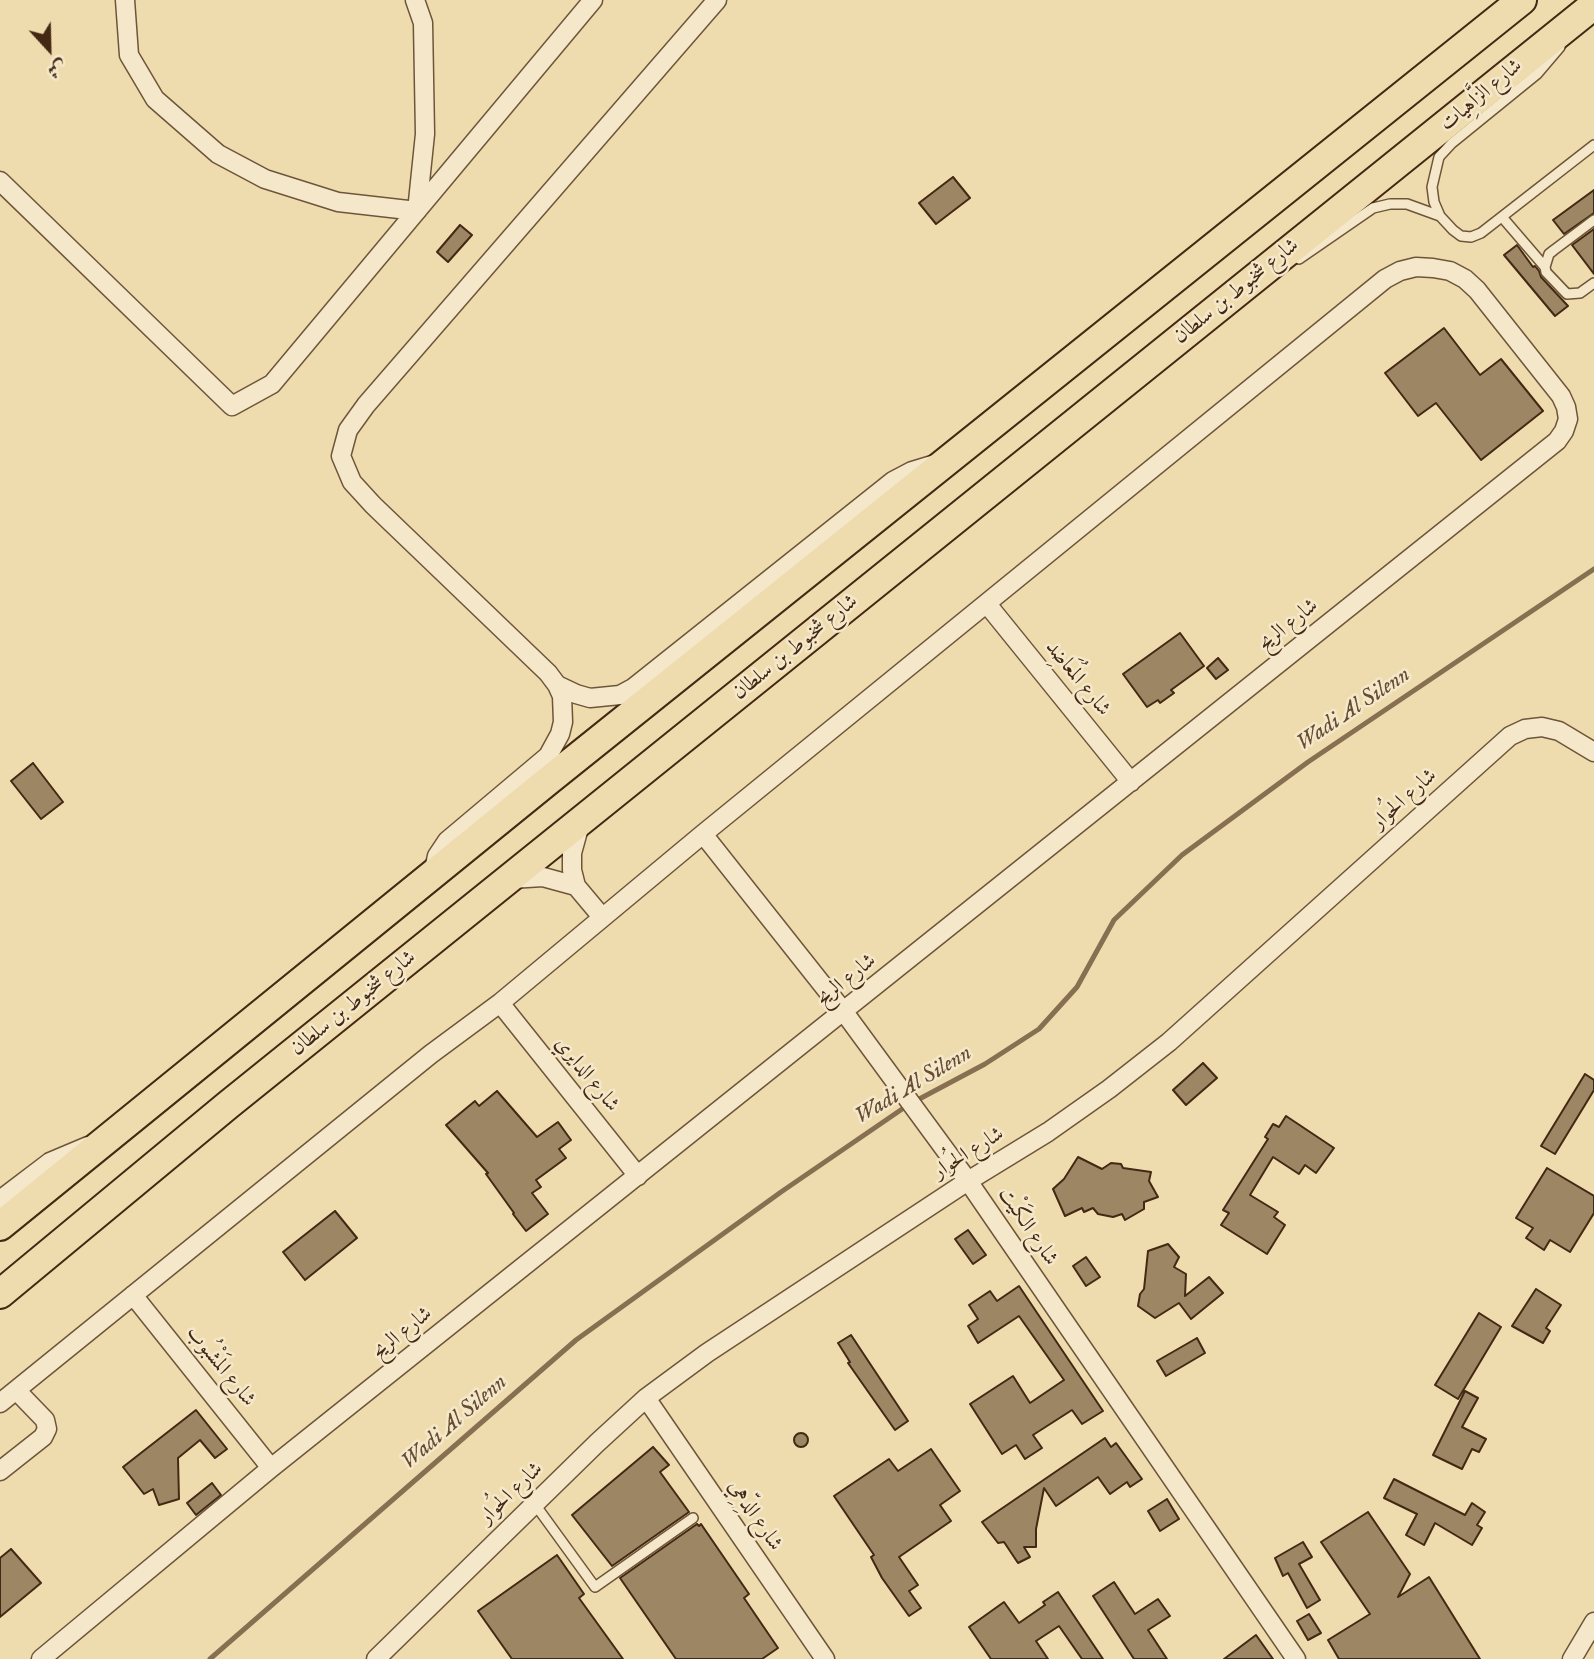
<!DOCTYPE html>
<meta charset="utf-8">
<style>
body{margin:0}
#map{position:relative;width:1594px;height:1659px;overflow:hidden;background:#efdcae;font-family:"IM FELL English",Amiri,serif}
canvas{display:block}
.north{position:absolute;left:14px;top:14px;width:70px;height:70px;-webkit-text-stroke:5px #f5e8ca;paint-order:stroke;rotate:158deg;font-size:19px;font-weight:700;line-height:28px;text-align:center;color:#432814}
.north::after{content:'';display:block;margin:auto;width:24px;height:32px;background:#432814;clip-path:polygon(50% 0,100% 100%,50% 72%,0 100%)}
</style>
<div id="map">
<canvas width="1594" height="1659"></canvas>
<div class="north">ش</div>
</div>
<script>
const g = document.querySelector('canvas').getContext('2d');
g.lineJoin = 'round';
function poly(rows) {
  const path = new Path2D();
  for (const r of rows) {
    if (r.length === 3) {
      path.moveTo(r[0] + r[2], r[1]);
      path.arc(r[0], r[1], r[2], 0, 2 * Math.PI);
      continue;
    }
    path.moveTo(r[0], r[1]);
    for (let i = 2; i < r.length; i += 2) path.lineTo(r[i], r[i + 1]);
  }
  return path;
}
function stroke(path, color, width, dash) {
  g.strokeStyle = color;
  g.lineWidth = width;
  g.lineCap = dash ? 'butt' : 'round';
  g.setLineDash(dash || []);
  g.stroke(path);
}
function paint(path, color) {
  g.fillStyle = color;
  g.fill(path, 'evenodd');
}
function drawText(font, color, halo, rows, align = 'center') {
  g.font = font + ' "IM FELL English",Amiri,serif';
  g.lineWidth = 5;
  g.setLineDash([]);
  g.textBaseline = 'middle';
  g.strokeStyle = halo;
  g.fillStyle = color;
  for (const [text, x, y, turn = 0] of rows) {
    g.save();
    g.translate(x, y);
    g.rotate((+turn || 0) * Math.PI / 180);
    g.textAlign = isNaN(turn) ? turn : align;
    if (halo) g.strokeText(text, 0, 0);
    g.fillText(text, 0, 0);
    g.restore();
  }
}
stroke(poly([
 [210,1659,576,1340,781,1192,908,1105,985,1064,1039,1029,1077,987,1114,920,1182,855,1308,762,1594,569]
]), '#876f51', 5);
const building = poly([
 [953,177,970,198,936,224,919,203,953,177],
 [1594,190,1594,213,1564,234,1553,220,1594,190],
 [460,225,472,235,448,262,437,252,460,225],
 [1594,229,1594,274,1572,245,1594,229],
 [1517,245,1533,267,1535,266,1539,271,1541,277,1568,306,1555,316,1504,255,1517,245],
 [1444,328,1480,375,1501,359,1543,411,1481,460,1436,403,1418,416,1385,373,1444,328],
 [1180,633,1204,666,1171,690,1174,693,1160,703,1158,700,1147,707,1123,674,1180,633],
 [1218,658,1228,670,1216,679,1207,668,1218,658],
 [33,763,63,802,41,819,11,781,33,763],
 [1203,1063,1217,1078,1186,1105,1173,1090,1203,1063],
 [1585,1074,1594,1080,1594,1090,1555,1154,1541,1146,1585,1074],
 [497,1091,537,1137,558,1122,571,1140,559,1149,566,1158,536,1180,541,1187,532,1193,548,1214,526,1231,513,1214,514,1213,486,1174,488,1173,446,1125,475,1101,479,1106,497,1091],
 [1286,1116,1334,1148,1316,1173,1305,1165,1299,1174,1273,1157,1250,1195,1278,1212,1274,1217,1285,1225,1267,1254,1221,1225,1229,1213,1223,1210,1268,1139,1265,1137,1273,1124,1279,1127,1286,1116],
 [1078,1157,1102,1169,1111,1163,1121,1164,1123,1168,1151,1172,1149,1181,1158,1197,1144,1202,1144,1209,1125,1220,1122,1214,1113,1217,1098,1214,1093,1208,1084,1212,1082,1208,1065,1216,1053,1189,1064,1179,1078,1157],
 [1547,1168,1594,1196,1594,1213,1570,1252,1550,1240,1544,1250,1526,1238,1533,1228,1516,1218,1547,1168],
 [335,1211,357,1238,305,1280,283,1252,335,1211],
 [968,1230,986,1255,973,1264,955,1239,968,1230],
 [1168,1244,1179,1257,1174,1267,1186,1274,1185,1296,1209,1277,1223,1293,1191,1319,1179,1303,1155,1318,1138,1306,1140,1294,1144,1289,1148,1251,1168,1244],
 [1086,1257,1100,1277,1086,1286,1073,1266,1086,1257],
 [1019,1286,1103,1411,1082,1424,1072,1410,1033,1435,1042,1448,1025,1459,1016,1445,1002,1454,970,1404,1013,1376,1030,1403,1064,1380,1019,1316,978,1343,968,1326,978,1319,969,1305,990,1291,997,1301,1019,1286],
 [1536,1289,1561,1305,1546,1328,1550,1331,1543,1343,1512,1326,1536,1289],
 [1479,1313,1501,1327,1458,1399,1435,1385,1479,1313],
 [851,1335,908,1421,895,1430,848,1363,850,1362,838,1343,851,1335],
 [1197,1338,1205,1353,1166,1376,1157,1361,1197,1338],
 [1465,1391,1478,1398,1462,1427,1486,1439,1479,1452,1472,1449,1462,1469,1433,1455,1465,1391],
 [196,1410,227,1449,215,1458,200,1440,178,1458,179,1499,159,1505,153,1489,144,1494,123,1467,196,1410],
 [801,1440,7],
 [1105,1438,1111,1447,1116,1443,1142,1479,1130,1487,1127,1482,1110,1494,1098,1477,1056,1506,1044,1488,1036,1529,1036,1547,1024,1547,1030,1557,1018,1563,1004,1542,998,1543,982,1522,1105,1438],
 [653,1447,669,1465,660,1472,689,1512,612,1566,572,1515,653,1447],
 [931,1449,960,1491,940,1505,951,1521,899,1557,918,1585,909,1591,921,1608,909,1616,882,1578,871,1557,874,1555,834,1496,889,1459,898,1471,931,1449],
 [1394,1479,1465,1515,1472,1503,1485,1512,1477,1525,1482,1528,1472,1545,1435,1523,1424,1545,1406,1535,1417,1514,1384,1498,1394,1479],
 [212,1483,221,1495,196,1515,187,1503,212,1483],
 [1167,1499,1179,1519,1160,1531,1148,1511,1167,1499],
 [1368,1512,1410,1574,1398,1597,1429,1577,1480,1659,1339,1659,1328,1640,1370,1614,1321,1542,1368,1512],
 [697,1524,699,1526,701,1524,749,1594,744,1598,778,1648,762,1659,676,1659,620,1578,697,1524],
 [1303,1542,1312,1557,1299,1564,1320,1600,1307,1608,1288,1573,1283,1576,1275,1558,1303,1542],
 [11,1549,41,1583,0,1617,0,1558,11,1549],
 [557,1555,584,1594,579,1598,623,1659,512,1659,478,1611,557,1555],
 [1114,1582,1135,1614,1158,1599,1170,1616,1148,1630,1167,1659,1134,1659,1093,1596,1114,1582],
 [1058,1592,1103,1659,1082,1659,1059,1626,1036,1641,1048,1659,991,1659,969,1627,1004,1602,1019,1623,1045,1605,1043,1602,1058,1592],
 [1309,1614,1321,1633,1308,1640,1297,1621,1309,1614],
 [1256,1635,1273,1659,1224,1659,1256,1635]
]);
paint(building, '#9c8664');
stroke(building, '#432814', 2);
const service = poly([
 [1560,47,1537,74,1452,143,1439,157,1432,187,1434,202,1440,216,1453,230,1461,236,1471,237,1481,233,1594,145],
 [1502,217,1545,267],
 [1594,220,1554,250,1549,254,1545,267,1546,272,1567,294,1580,293,1594,283],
 [1299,259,1373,208,1390,204,1407,204,1440,216],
 [534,1503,595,1587,693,1518]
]);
const minor = poly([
 [125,0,129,55,155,99,218,154,265,179,338,202,417,211,425,134,423,23,415,0],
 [0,181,232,406,272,384,593,0],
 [987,604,1131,782],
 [557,685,576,694,590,698,620,695,633,688,893,481,912,471,935,464],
 [580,824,572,853,572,870,576,886,602,917],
 [703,834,844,1012,968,1181,1296,1659],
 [434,870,437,856,447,841,548,756,560,734,563,722,562,696,557,685,548,673,373,505,352,482,341,456,348,430,366,405,717,0],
 [511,879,543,877,576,886],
 [500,1003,638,1176],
 [0,1200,50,1162,88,1146],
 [133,1295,271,1468],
 [646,1398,825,1659],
 [0,1403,431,1054,500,1003,703,834,1385,279,1400,271,1416,267,1433,268,1450,271,1465,279,1477,290,1561,396,1566,407,1568,419,1564,431,1557,441,271,1468,41,1659],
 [0,1471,43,1437,47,1429,45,1420,16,1390],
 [376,1659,597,1443,646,1398,707,1353,968,1181,1048,1132,1109,1089,1169,1042,1510,736,1525,729,1542,727,1559,731,1594,752],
 [1572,1659,1594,1622]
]);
const primary = poly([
 [0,1226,549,780,1522,0],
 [0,1294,228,1105,1594,5]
]);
stroke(service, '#6e553a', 12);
stroke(minor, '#6e553a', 21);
stroke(primary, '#432814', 32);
stroke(service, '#f5e8ca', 9);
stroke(minor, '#f5e8ca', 18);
stroke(primary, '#efdcae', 28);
drawText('21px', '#432814', '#f5e8ca', [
 ["شارع الزَّاهِيات",1482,96,-40],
 ["شارع شخبوط بن سلطان",1237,292,-39],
 ["شارع الريح",1289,626,-39],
 ["شارع شخبوط بن سلطان",796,648,-39],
 ["شارع المُعَاضِد",1077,679,51],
 ["شارع الحُوار",1405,800,-42],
 ["شارع الريح",847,981,-39],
 ["شارع شخبوط بن سلطان",354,1004,-39],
 ["شارع الدايري",586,1075,51],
 ["شارع الحُوار",969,1154,-32],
 ["شارع الكَيْت",1027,1227,56],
 ["شارع الريح",403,1334,-39],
 ["شارع المَشْبُوب",220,1367,51],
 ["شارع الحُوار",512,1494,-44],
 ["شارع الدِّهِي",754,1516,56]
]);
drawText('italic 23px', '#654c33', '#f5e8ca', [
 ["Wadi Al Silenn",1354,710,-34],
 ["Wadi Al Silenn",914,1086,-31],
 ["Wadi Al Silenn",455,1423,-41]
]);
</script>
